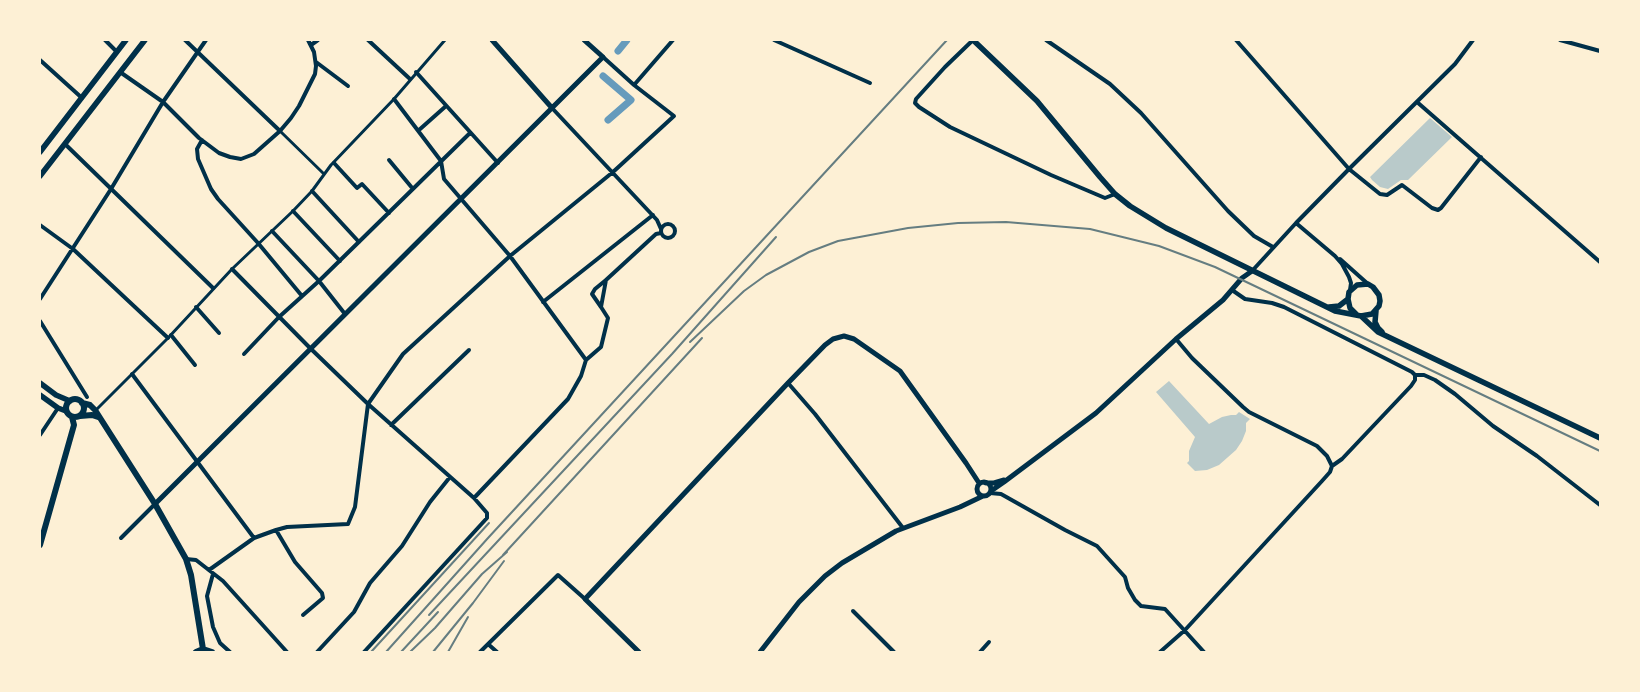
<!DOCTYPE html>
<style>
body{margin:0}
#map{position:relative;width:1640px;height:692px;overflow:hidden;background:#fdf0d5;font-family:Cabin,sans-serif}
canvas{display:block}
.frame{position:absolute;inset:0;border:41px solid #fdf0d5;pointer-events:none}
</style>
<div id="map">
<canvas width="1640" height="692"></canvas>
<div class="frame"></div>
</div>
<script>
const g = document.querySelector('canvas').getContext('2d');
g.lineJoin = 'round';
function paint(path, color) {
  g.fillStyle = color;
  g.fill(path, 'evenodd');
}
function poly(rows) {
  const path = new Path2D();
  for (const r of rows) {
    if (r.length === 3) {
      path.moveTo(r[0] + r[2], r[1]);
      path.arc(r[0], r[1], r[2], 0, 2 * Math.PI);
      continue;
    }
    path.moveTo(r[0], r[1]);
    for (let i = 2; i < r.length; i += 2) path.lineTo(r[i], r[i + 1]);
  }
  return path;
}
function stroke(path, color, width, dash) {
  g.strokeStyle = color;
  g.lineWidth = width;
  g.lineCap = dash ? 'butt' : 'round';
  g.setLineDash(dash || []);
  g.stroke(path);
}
paint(poly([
 [1430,118,1452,137,1408,180,1401,180,1388,189,1380,187,1372,180,1370,177],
 [1169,381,1209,424,1222,417,1231,415,1236,415,1239,412,1250,419,1246,423,1246,431,1242,441,1236,450,1219,465,1207,470,1195,471,1187,463,1189,461,1189,451,1195,437,1156,392]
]), '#b9caca');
stroke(poly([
 [618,51,627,40],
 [603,76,631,100,608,120]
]), '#669bbc', 7);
stroke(poly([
 [280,131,324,174],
 [96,410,168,338,232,269,293,211,312,191,331,165,394,99,445,40]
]), '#003049', 3);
stroke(poly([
 [105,40,117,52],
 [185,40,280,131],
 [368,40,410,79],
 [774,40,870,83],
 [973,40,945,67,916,99,915,103,919,107,950,127,1051,175,1105,198,1115,194],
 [1046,40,1110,84,1141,113,1228,211,1254,236,1273,247],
 [1236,40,1349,169,1380,194,1387,195,1402,185,1432,208,1438,210,1441,208,1481,157],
 [1560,40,1600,51],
 [311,45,318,40],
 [40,60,82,98],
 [316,62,348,86],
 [120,72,163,102,199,138,219,153,230,157,241,159,254,154,280,131,291,118,299,106,315,74,316,66,314,52,308,40],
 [416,72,498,163],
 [634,85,673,40],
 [394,99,441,161],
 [1417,102,1600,262],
 [552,108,657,220,661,229],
 [419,130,446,106],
 [202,140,197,149,198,159,211,189,218,199,258,243,302,296],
 [65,144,213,288],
 [389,160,413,189],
 [441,161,444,179,510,256,586,360,581,376,568,399,474,498],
 [334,163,357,188,362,184,389,213],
 [312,191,359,242],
 [293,211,340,261],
 [1296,223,1335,256,1342,264,1349,277,1351,283,1350,290],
 [668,231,7],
 [40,225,73,249,168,338],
 [272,231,319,281,345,314],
 [1340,259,1368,284],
 [232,269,310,348,368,404,474,498,487,513,487,518,364,652],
 [1252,271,1296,223,1349,169,1455,64,1473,40],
 [1232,290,1245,299,1272,303,1284,307,1412,372,1415,375,1424,375,1435,380,1455,394,1493,426,1537,456,1600,505],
 [40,299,111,189,163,102,206,40],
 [543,302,653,215],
 [196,307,219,333],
 [601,307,592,294,595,289,606,280],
 [40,321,87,397],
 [171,335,195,365],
 [1176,339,1192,358,1243,407,1249,412,1317,446,1327,456,1332,466],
 [244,354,279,317,319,281,470,133],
 [586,360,601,347,608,318,601,307,606,280,656,234,661,233],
 [132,374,254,538],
 [788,383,815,414,903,528],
 [391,425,469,350],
 [40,435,58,408],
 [990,493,1001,494,1065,530,1097,546,1125,577,1128,588,1135,600,1141,606,1165,609,1204,652],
 [276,530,295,562,322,593,323,598,303,615],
 [121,538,155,504],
 [186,559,196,560,223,581,287,652],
 [209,570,254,538,276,530,287,527,348,524,355,507,368,404,403,354,510,256,613,172,674,116,634,85,603,57],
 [213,574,207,596,213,627,220,643,230,652],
 [853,611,894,652],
 [488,644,497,652],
 [317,652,354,612,370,583,402,546,430,502,450,477],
 [480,652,558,575,585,599],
 [980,652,989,642],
 [1160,652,1185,630,1322,481,1330,472,1332,466,1342,459,1411,386,1415,380,1415,375]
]), '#003049', 4);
stroke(poly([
 [492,40,552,108],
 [984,489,7],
 [986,483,994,483,1004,480],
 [991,491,1004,482,1096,413,1176,339,1223,300,1242,278,1252,271],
 [155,504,603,57,584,40],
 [639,652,585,599,788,383,825,345,833,339,844,336,854,339,900,371,966,463,979,483],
 [760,652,799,602,825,576,842,563,896,531,960,507,983,496]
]), '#003049', 5);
stroke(poly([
 [973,40,1037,101,1100,177,1115,194,1130,206,1166,228,1335,311,1361,316,1372,314,1379,306,1380,301,1379,295,1373,287,1368,284,1357,285,1349,292,1348,299,1350,308,1357,315],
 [40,152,126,40],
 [40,176,145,40],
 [1329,307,1339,306,1348,299],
 [1376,311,1375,322,1378,328,1382,332],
 [1361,316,1378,332,1600,438],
 [40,383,56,395,70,401],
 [40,395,58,408,66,411]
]), '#003049', 5.5);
stroke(poly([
 [75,408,9],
 [82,403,90,405,95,410,155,504,186,559,191,575,203,649],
 [80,416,92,415,98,417],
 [40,545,74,425,72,417],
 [196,652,203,649,212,652]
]), '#003049', 6);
stroke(poly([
 [690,342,744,291,766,275,809,252,838,241,908,228,958,223,1006,222,1090,229,1159,246,1215,267,1600,451],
 [503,555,702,338],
 [429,615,672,354,776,237],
 [371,652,489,523],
 [386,652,488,538,947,40],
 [401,652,438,612],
 [410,652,435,628,482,574,507,552],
 [433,652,473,603,504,561],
 [448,652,468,617]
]), '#657d81', 2);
</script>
